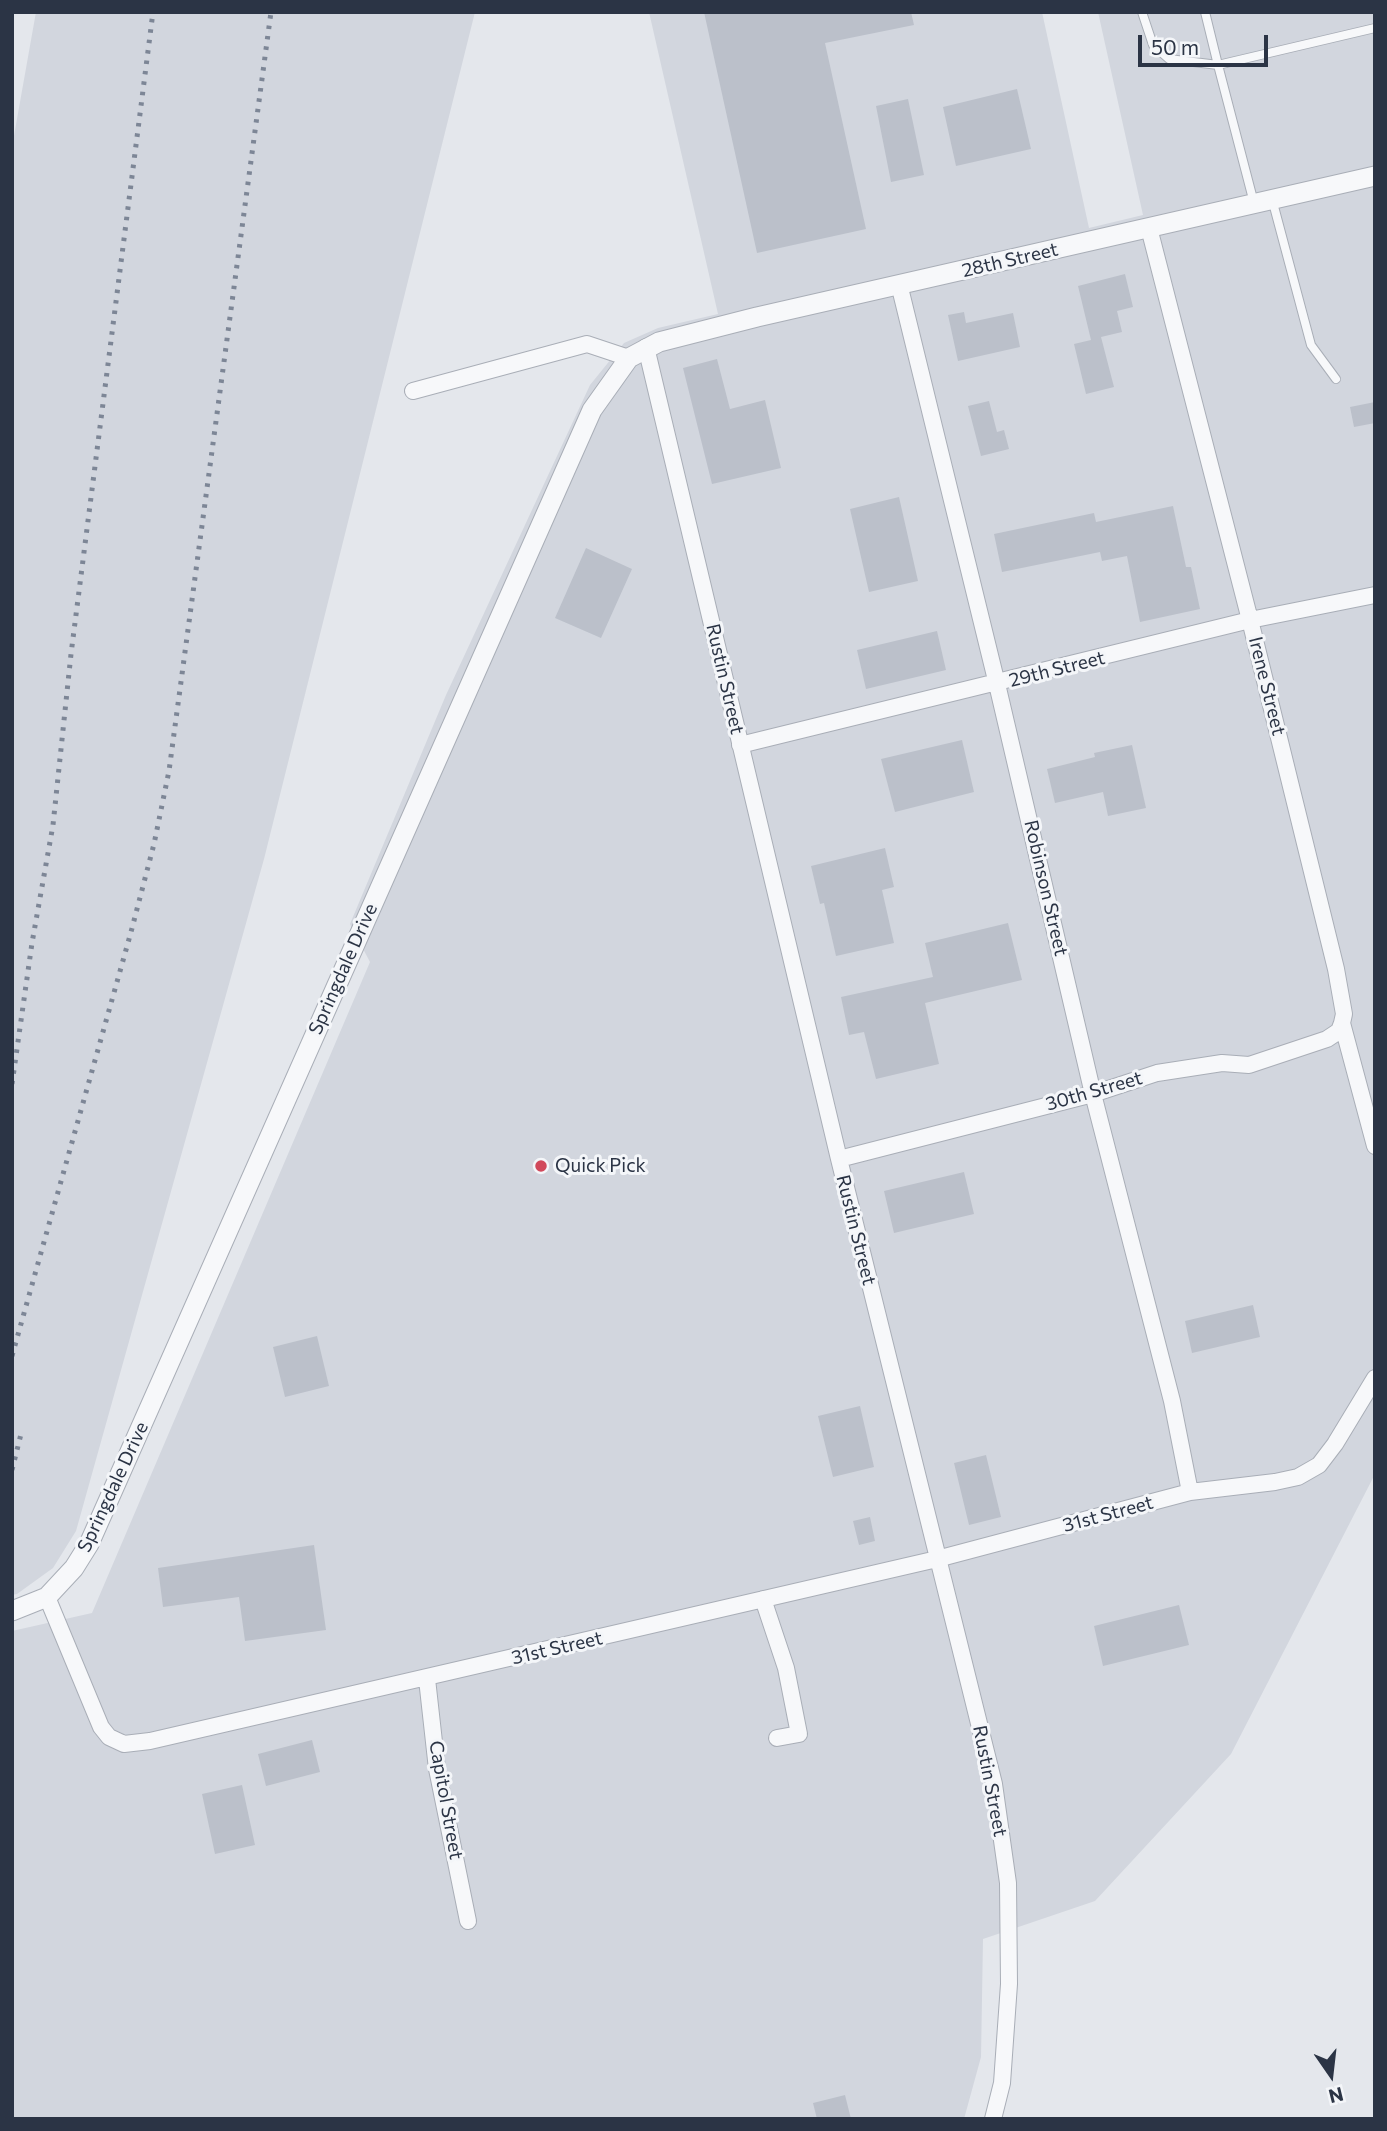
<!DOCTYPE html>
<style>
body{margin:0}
#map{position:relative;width:1387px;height:2131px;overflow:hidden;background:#e4e7ec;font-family:Commissioner,sans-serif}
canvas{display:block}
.frame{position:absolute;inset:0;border:14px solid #2b3445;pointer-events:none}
.north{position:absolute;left:1296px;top:2040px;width:70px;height:70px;-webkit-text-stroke:5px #f4f6f9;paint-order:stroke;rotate:166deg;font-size:19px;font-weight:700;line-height:28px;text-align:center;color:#2b3445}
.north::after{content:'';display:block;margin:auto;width:24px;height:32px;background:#2b3445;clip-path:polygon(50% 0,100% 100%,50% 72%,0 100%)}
.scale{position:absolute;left:1138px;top:35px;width:130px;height:32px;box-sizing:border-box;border:4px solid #2b3445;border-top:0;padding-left:9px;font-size:21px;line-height:24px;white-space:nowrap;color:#2b3445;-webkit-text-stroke:5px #f4f6f9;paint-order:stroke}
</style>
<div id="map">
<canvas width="1387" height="2131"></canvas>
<div class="frame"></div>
<div class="north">N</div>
<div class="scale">50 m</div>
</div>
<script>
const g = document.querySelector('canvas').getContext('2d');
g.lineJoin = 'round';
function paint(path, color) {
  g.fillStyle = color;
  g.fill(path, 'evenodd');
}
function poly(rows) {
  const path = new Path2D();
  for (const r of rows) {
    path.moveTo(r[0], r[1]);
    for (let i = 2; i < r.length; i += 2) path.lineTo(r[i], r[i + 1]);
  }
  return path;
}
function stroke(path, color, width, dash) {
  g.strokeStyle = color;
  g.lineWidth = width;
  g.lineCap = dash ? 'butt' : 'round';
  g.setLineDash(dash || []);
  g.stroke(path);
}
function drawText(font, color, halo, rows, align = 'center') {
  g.font = font + ' Commissioner,sans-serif';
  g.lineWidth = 6;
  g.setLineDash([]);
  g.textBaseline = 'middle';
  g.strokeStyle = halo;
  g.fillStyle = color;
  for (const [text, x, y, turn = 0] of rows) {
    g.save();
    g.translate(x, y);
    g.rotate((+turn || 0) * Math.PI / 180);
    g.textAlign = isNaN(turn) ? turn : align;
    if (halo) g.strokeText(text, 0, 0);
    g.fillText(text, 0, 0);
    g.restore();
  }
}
paint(poly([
 [36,12,475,12,264,859,76,1531,53,1568,17,1594,12,1595,12,147],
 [649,12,1042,12,1089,228,1143,215,1098,12,1375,12,1375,1474,1231,1754,1095,1901,983,1939,981,2057,964,2119,12,2119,12,1631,92,1613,370,962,350,924,446,695,590,385,624,343,658,328,718,314]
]), '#d2d6de');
paint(poly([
 [704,12,911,12,914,25,825,43,866,229,757,253],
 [1017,89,1031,149,956,166,943,107],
 [908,99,924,175,891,182,876,106],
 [1125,274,1133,307,1117,311,1122,332,1101,337,1114,387,1086,394,1074,344,1091,340,1078,286],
 [964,312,966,323,1013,313,1020,347,958,361,948,315],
 [717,359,730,409,765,400,781,468,712,484,683,368],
 [989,401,997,432,1004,430,1009,449,981,456,968,406],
 [1375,402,1375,423,1354,427,1350,407],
 [899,497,918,581,869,592,850,509],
 [1173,506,1186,567,1191,567,1200,609,1140,622,1127,556,1102,561,1100,552,1002,572,994,534,1094,513,1096,522],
 [586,548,632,569,601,638,555,618],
 [937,631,946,670,866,689,857,650],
 [962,740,974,792,895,812,881,759],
 [1132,745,1146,808,1108,816,1103,792,1055,803,1047,769,1095,757,1094,753],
 [885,848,894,887,882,890,894,943,836,956,824,903,820,904,811,866],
 [1008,923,1022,980,925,1003,939,1064,876,1079,864,1032,849,1035,841,997,933,977,925,943],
 [964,1172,974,1214,894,1233,884,1191],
 [1253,1305,1260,1337,1192,1353,1185,1321],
 [317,1336,329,1386,285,1397,273,1347],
 [860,1406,874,1467,833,1477,818,1416],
 [986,1455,1001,1517,969,1525,954,1463],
 [870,1517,875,1541,859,1545,853,1521],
 [314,1545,326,1630,245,1641,239,1597,163,1607,158,1568],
 [1179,1605,1189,1645,1103,1666,1094,1626],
 [312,1740,320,1772,266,1786,258,1754],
 [242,1785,255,1845,215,1854,202,1794],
 [845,2095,851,2119,817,2119,813,2103]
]), '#bbc0ca');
const service = poly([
 [1142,12,1153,45,1169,59,1218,65,1205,12],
 [1272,199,1311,345,1336,379],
 [1254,203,1218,65,1375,28]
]);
const minor = poly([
 [1149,228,1250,620,1336,969,1344,1014,1342,1023,1375,1146],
 [899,284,997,684,1093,1094,1172,1401,1190,1492],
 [646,347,839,1159,994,1784,1008,1883,1009,1984,1002,2083,993,2119],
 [413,391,587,344,629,358],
 [740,745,1250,620,1375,595],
 [839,1159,1093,1094,1157,1073,1222,1063,1249,1065,1327,1039,1339,1031,1342,1023],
 [47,1597,101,1727,109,1737,124,1744,150,1741,937,1559,1190,1492,1275,1482,1298,1477,1319,1465,1335,1444,1375,1378],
 [763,1599,786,1668,799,1734,777,1738],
 [427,1679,437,1769,468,1921]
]);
const tertiary = poly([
 [12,1611,47,1597,74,1568,89,1544,592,410,629,358,659,342,757,317,1375,176]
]);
stroke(service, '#a9aeb7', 10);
stroke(minor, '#a9aeb7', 18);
stroke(tertiary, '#a9aeb7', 21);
stroke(service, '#f7f8fa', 8);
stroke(minor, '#f7f8fa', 16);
stroke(tertiary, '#f7f8fa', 19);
stroke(poly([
 [12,1084,32,943,53,825,71,654,153,12],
 [12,1356,131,932,154,844,169,771,271,12],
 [12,1470,22,1430]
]), '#7d8696', 5, [3.5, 7]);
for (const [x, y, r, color] of [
 [541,1166,7,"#d1495b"]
]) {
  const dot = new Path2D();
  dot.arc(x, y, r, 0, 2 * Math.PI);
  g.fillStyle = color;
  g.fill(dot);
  stroke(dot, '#f4f6f9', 2.5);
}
drawText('19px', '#2b3445', '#f4f6f9', [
 ["28th Street",1010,260,-13],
 ["29th Street",1057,669,-14],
 ["Rustin Street",725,679,77],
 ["Irene Street",1267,686,76],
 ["Robinson Street",1046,888,77],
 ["Springdale Drive",343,969,-66],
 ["30th Street",1094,1091,-16],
 ["Rustin Street",856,1230,76],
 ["Springdale Drive",113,1487,-65],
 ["31st Street",1108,1514,-15],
 ["31st Street",557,1648,-13],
 ["Rustin Street",990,1781,79],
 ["Capitol Street",446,1800,80]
]);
drawText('19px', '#2b3445', '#f4f6f9', [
 ["Quick Pick",555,1166]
], 'left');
</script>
